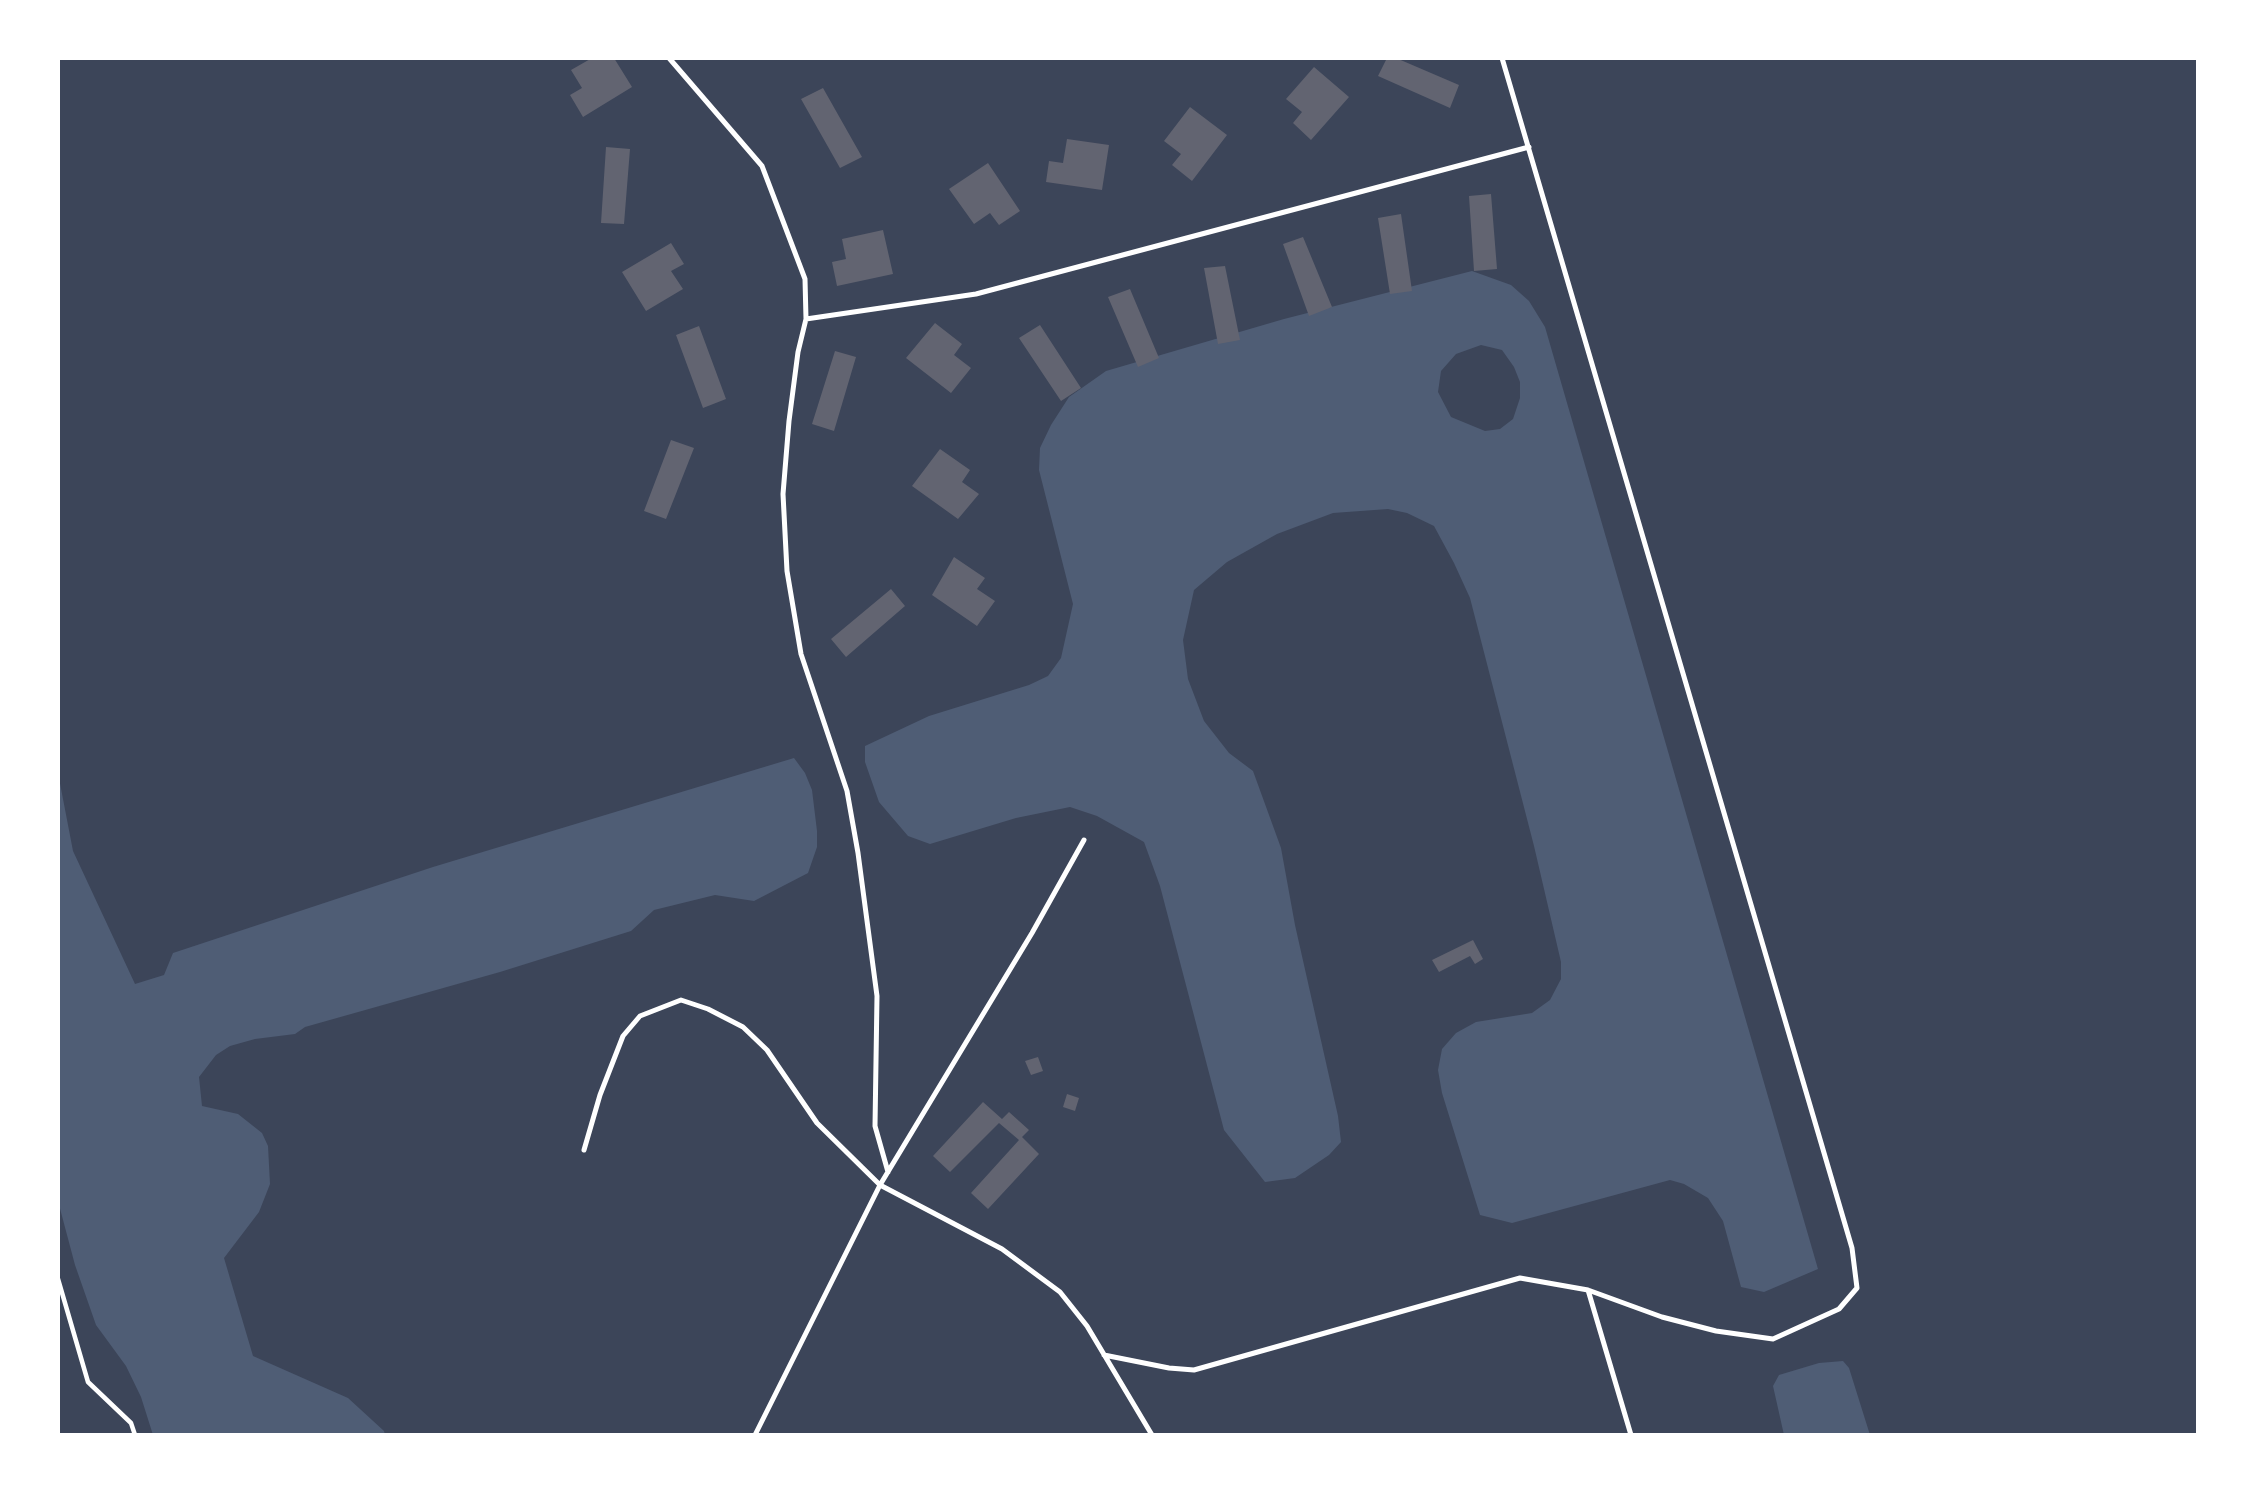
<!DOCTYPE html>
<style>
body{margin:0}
#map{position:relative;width:2256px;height:1493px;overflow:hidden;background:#2d3142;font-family:"Asap Condensed",sans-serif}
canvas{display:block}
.frame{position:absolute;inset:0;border:60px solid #fff;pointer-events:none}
</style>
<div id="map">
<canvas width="2256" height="1493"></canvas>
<div class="frame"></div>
</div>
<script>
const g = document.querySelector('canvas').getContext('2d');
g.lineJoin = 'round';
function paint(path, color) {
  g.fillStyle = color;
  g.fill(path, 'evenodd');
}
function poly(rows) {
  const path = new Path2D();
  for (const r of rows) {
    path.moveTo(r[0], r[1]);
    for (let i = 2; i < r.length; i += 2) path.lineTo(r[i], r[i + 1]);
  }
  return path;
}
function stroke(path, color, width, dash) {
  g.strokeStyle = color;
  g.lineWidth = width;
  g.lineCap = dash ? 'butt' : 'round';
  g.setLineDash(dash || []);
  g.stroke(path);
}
paint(poly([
 [58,58,2198,58,2198,1435,58,1435]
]), '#3c4559');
paint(poly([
 [1472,271,1511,285,1529,301,1545,327,1818,1269,1764,1292,1741,1287,1723,1221,1708,1198,1684,1184,1670,1180,1512,1223,1480,1215,1442,1093,1438,1070,1442,1049,1456,1033,1476,1022,1532,1013,1550,1000,1561,979,1561,962,1534,846,1470,598,1454,563,1434,526,1407,513,1388,509,1333,513,1277,534,1227,562,1194,590,1183,640,1188,679,1204,721,1229,753,1253,771,1281,848,1295,925,1338,1116,1341,1142,1329,1155,1295,1178,1265,1182,1224,1130,1160,886,1144,842,1097,816,1070,807,1016,818,930,844,908,836,879,802,865,762,865,746,929,716,1029,685,1048,676,1061,658,1073,604,1039,470,1040,448,1051,425,1069,397,1106,371,1284,319],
 [1481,345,1502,350,1514,367,1520,382,1520,398,1513,419,1500,429,1485,431,1451,417,1438,392,1441,371,1456,354],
 [794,758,805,773,812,790,817,831,817,847,808,873,754,901,715,895,654,910,631,931,500,972,305,1027,295,1034,255,1039,230,1046,216,1055,199,1077,202,1106,238,1114,262,1133,268,1146,270,1184,259,1212,224,1258,253,1356,348,1398,384,1431,385,1435,153,1435,141,1397,126,1366,96,1325,75,1265,58,1201,58,773,73,851,135,984,164,975,173,953,433,867],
 [1843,1361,1849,1368,1870,1435,1784,1435,1773,1386,1779,1375,1819,1363]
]), '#4f5d75');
paint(poly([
 [592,58,614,58,632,87,583,117,570,95,582,88,571,70],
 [1387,58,1396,58,1459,85,1450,108,1378,76],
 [1314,67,1349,97,1311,140,1293,123,1302,112,1286,99],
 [823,88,862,157,840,168,801,99],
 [1190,107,1227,135,1192,181,1172,165,1181,154,1164,141],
 [1067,139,1109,145,1102,190,1046,182,1049,161,1063,163],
 [606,147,630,149,624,224,601,223],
 [988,163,1020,211,999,225,990,213,974,224,949,189],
 [1491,194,1497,269,1474,271,1469,196],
 [1401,214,1412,291,1390,294,1378,218],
 [883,230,893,274,837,286,832,262,846,259,842,239],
 [1303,237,1332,307,1309,316,1283,244],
 [671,243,684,264,671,271,683,289,646,311,622,272],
 [1225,266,1240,340,1218,344,1204,268],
 [1130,289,1159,358,1138,367,1108,297],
 [935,323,962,344,954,355,971,368,951,393,906,358],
 [1040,325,1081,388,1061,401,1019,338],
 [699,326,726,399,703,408,676,335],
 [835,351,856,357,834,431,812,424],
 [671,440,694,448,666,519,644,511],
 [940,449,970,470,962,482,979,494,958,519,912,486],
 [954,557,985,578,977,589,995,601,977,626,932,595],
 [891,589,905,606,846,657,831,639],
 [1473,940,1483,959,1475,964,1470,956,1439,972,1432,960],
 [1038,1057,1043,1071,1031,1075,1025,1061],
 [1067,1094,1079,1098,1075,1111,1063,1107],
 [983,1102,1002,1119,1009,1112,1029,1130,1022,1137,1039,1154,988,1209,971,1193,1019,1140,999,1123,950,1172,933,1156]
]), '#626471');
stroke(poly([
 [58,1279,88,1382,131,1423,135,1435]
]), '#fff', 4.5);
stroke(poly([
 [669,58,762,166,805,279,806,319,798,352,789,421,783,494,787,571,801,654,847,791,858,853,877,996,875,1126,888,1172],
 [806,319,976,294,1529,147],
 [1084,840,1032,933,880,1185,1002,1249,1060,1292,1087,1326,1152,1435],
 [584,1150,600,1095,623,1036,640,1016,681,1000,708,1009,743,1027,767,1050,817,1123,880,1185,755,1435],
 [1588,1290,1631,1435],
 [1104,1355,1169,1368,1194,1370,1520,1278,1588,1290,1662,1317,1716,1331,1773,1339,1839,1309,1857,1288,1852,1248,1502,58]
]), '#fff', 5);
</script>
